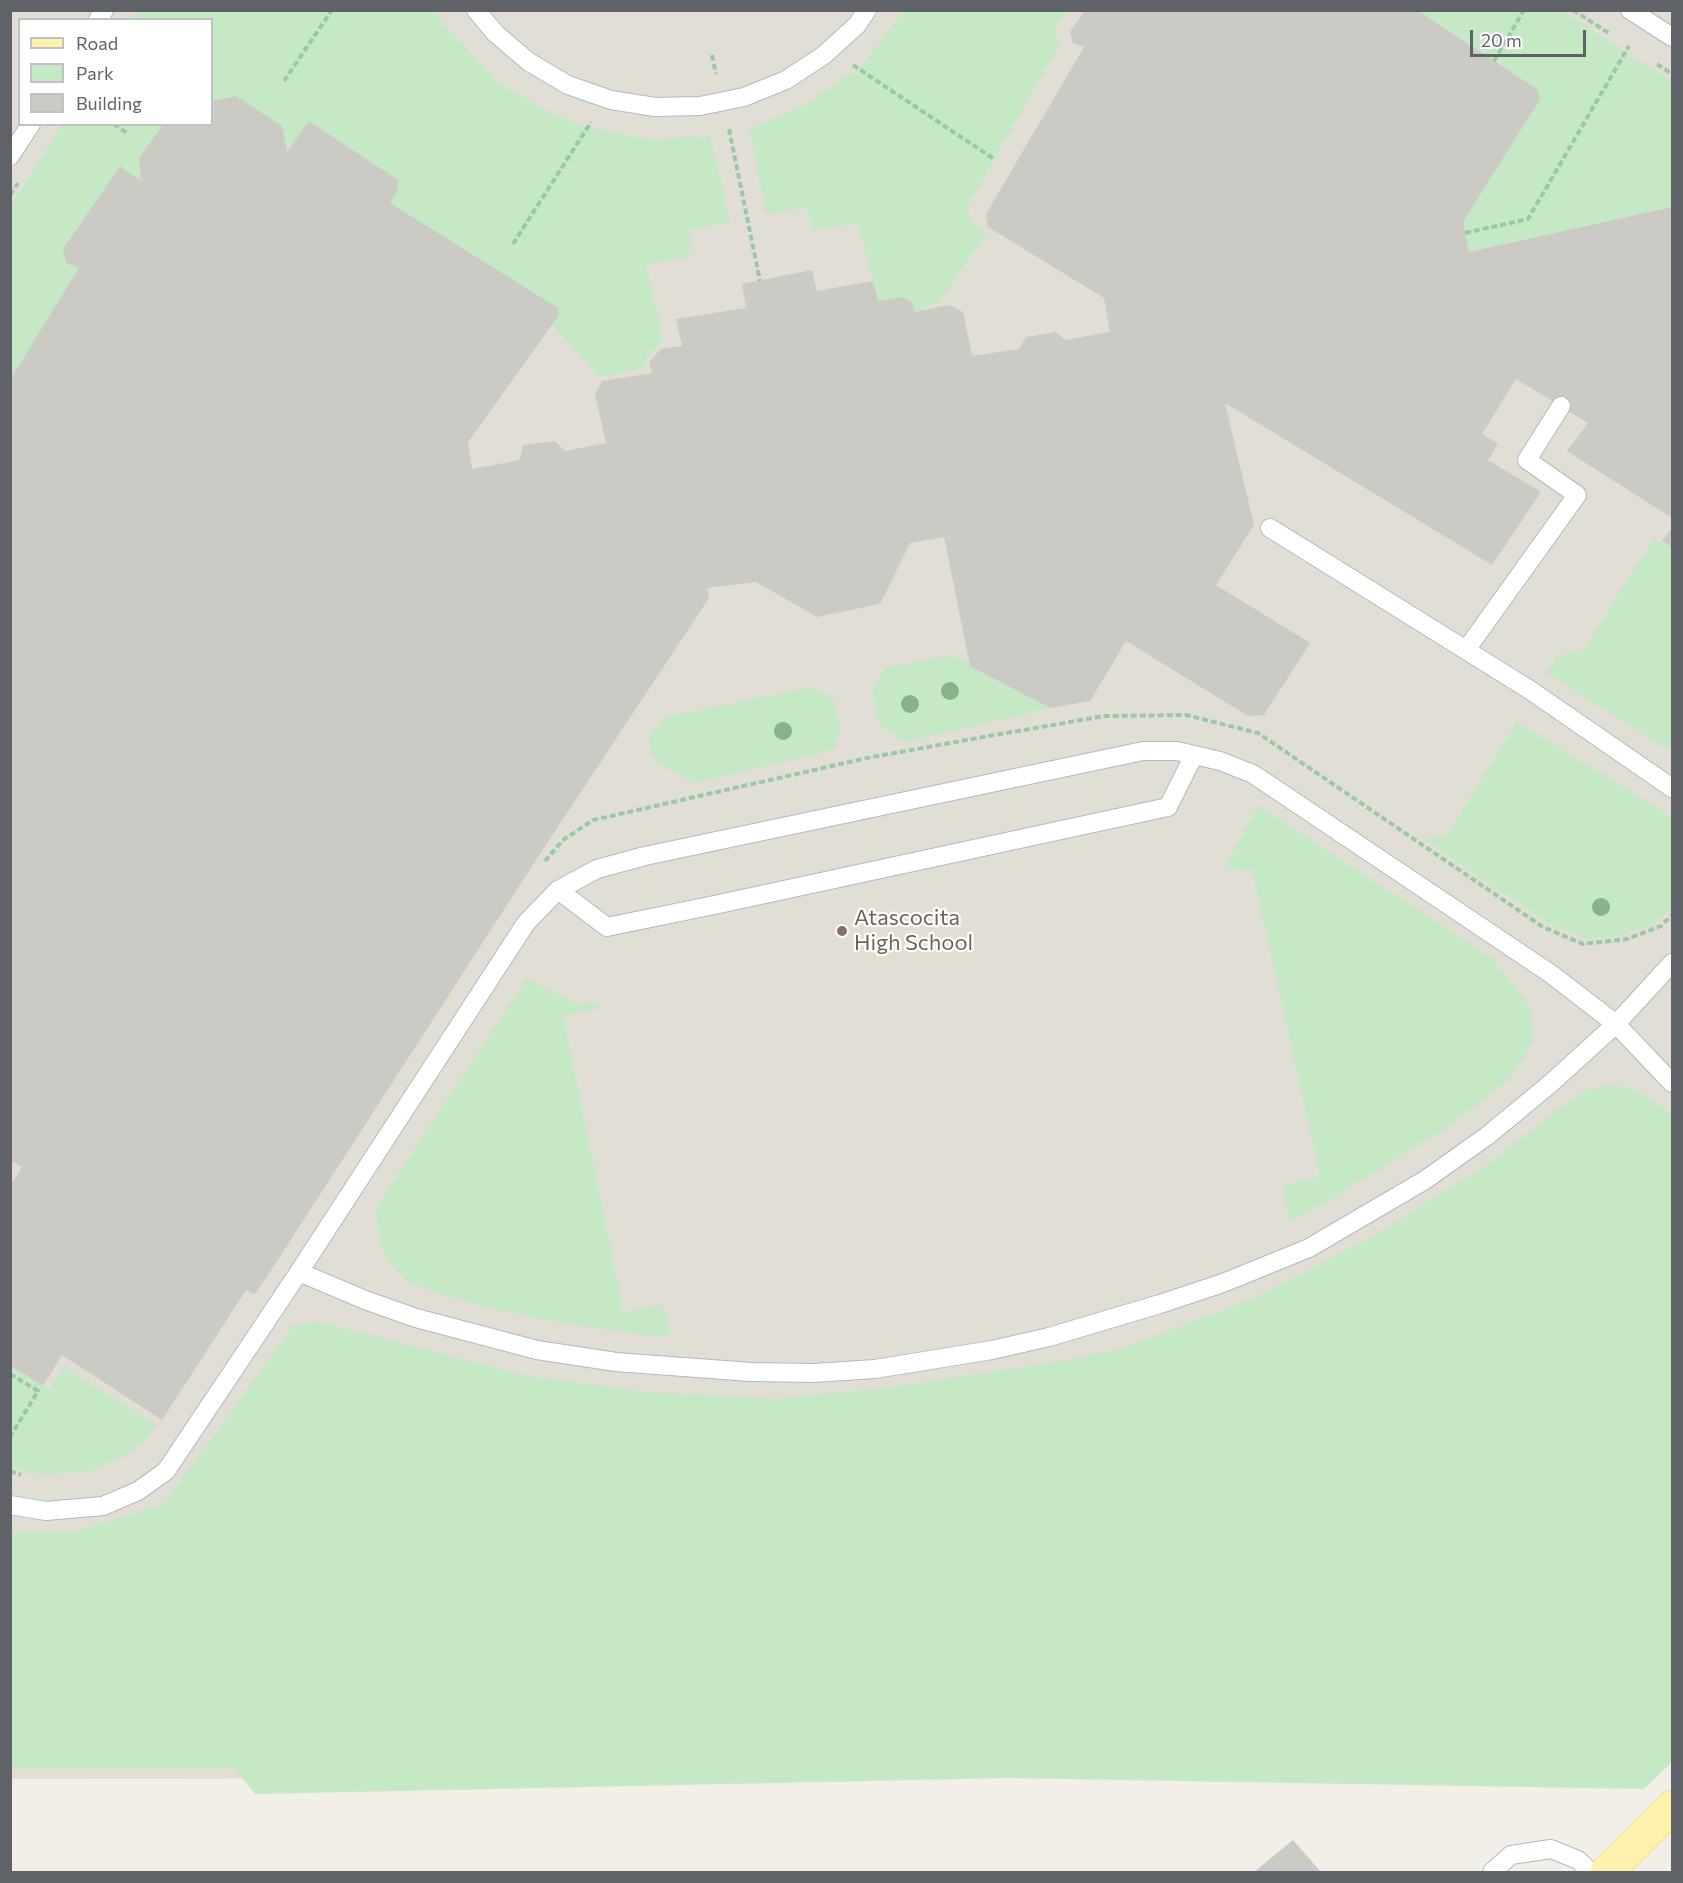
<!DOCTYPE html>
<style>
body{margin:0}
#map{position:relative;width:1683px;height:1883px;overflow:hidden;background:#f1efe8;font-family:Commissioner,sans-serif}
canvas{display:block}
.frame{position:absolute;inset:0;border:12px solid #5f6368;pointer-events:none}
.legend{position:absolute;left:18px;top:18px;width:195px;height:108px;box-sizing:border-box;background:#fff;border:2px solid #bfc1c3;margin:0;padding:8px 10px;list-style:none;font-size:18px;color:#5f6368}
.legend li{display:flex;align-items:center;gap:12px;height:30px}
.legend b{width:30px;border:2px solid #bfc1c3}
.scale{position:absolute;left:1470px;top:30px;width:116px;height:27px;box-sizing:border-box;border:3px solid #5f6368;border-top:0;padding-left:8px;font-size:18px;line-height:21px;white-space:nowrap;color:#5f6368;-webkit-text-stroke:4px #fff;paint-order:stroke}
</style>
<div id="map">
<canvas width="1683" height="1883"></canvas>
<div class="frame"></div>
<ul class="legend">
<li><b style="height:8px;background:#fff2af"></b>Road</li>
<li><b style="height:16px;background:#c5e8c5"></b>Park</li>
<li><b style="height:16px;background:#cccac5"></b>Building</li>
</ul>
<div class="scale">20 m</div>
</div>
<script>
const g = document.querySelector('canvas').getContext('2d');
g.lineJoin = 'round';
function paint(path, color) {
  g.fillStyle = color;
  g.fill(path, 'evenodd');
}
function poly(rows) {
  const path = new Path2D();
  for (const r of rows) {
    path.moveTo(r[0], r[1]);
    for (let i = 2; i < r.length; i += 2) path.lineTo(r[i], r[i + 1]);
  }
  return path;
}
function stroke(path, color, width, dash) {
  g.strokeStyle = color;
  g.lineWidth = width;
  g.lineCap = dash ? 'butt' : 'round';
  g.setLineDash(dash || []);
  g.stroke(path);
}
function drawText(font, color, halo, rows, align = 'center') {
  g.font = font + ' Commissioner,sans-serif';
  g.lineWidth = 4.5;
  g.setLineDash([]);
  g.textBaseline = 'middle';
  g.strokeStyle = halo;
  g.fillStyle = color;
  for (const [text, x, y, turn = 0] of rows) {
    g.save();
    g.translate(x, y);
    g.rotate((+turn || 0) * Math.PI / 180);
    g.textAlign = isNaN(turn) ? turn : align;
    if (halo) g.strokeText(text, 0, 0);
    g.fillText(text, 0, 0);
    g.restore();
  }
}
paint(poly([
 [10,11,1672,11,1672,1738,1633,1777,11,1779],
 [20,20,212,20,212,124,20,124]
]), '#e1ded6');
paint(poly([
 [140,10,436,11,443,23,499,83,546,111,583,126,652,140,710,136,730,221,690,230,689,257,646,264,663,341,647,356,646,367,600,377,552,325,559,315,390,203,398,180,309,121,287,152,236,96,212,101,212,20,130,20],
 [904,11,1068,11,1056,28,1058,47,968,205,969,219,987,233,938,303,915,312,912,302,902,297,878,301,858,223,813,230,806,207,766,215,750,129,809,103,862,66],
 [1417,11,1563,11,1672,82,1672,207,1469,252],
 [62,125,163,125,139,159,141,181,120,167,63,248,67,263,79,268,11,380,11,205],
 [1654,538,1672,547,1672,752,1547,673,1557,657,1585,648],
 [953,655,1050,708,905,742,879,724,872,690,885,668],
 [811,687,833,698,841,729,833,750,693,783,656,761,648,738,664,718],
 [1517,722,1672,817,1672,909,1663,917,1646,928,1613,936,1592,939,1575,934,1552,925,1449,857,1425,839,1447,835],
 [1258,806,1490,957,1517,989,1529,1007,1533,1036,1527,1051,1510,1078,1450,1125,1325,1203,1290,1221,1282,1187,1320,1176,1252,869,1223,871],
 [527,979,576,1004,598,1002,599,1008,563,1015,623,1312,663,1305,670,1330,669,1333,659,1337,564,1323,499,1310,444,1295,408,1282,392,1266,384,1252,378,1233,376,1212,390,1186],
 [1610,1085,1634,1089,1651,1099,1672,1115,1672,1762,1644,1789,1008,1778,255,1794,234,1768,11,1768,11,1532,74,1532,164,1504,294,1325,320,1322,526,1376,646,1392,776,1399,894,1387,1051,1363,1121,1349,1252,1299,1367,1240,1487,1165,1566,1104,1589,1089],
 [10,1366,50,1390,64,1367,156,1425,148,1439,123,1457,91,1471,52,1474,29,1473,11,1466]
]), '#c5e8c5');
paint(poly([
 [1085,10,1417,10,1538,90,1540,99,1463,222,1469,252,1672,207,1672,518,1567,451,1588,423,1516,379,1482,434,1498,444,1488,460,1541,492,1492,565,1225,403,1254,525,1216,585,1310,643,1264,715,1248,716,1126,641,1090,701,1050,708,970,666,944,537,910,543,880,604,817,617,756,582,707,588,709,598,536,860,270,1272,254,1295,246,1290,162,1420,62,1355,43,1386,10,1365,10,1186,22,1167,10,1160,10,380,79,268,66,263,63,249,120,166,141,181,139,159,163,124,212,124,212,101,236,96,282,126,287,152,309,121,398,180,397,191,390,203,558,308,559,315,468,442,472,469,520,460,523,445,555,441,565,451,606,443,595,394,602,381,652,373,649,362,661,349,682,346,676,319,746,308,742,284,812,270,817,291,873,281,878,301,902,297,912,302,915,312,949,305,963,312,972,356,1019,349,1026,337,1056,332,1065,340,1110,332,1104,298,988,227,986,214,1084,47,1073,43,1070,32],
 [1672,528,1672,547,1662,541],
 [1293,1840,1321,1872,1254,1872]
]), '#cccac5');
const service = poly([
 [476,10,495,33,529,62,568,85,611,100,655,107,700,106,744,97,786,80,824,55,857,25,867,10],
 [1630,10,1672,37],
 [98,20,104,10],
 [10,156,31,124],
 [1270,528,1530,690,1672,788],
 [1466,650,1577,495,1527,460,1561,406],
 [558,890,607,927,719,904,1168,807,1194,755],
 [299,1272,365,1300,416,1318,537,1350,616,1362,751,1372,814,1373,875,1369,992,1350,1049,1337,1160,1304,1223,1283,1309,1248,1425,1180,1487,1136,1550,1084,1616,1024,1672,963],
 [10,1505,46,1511,103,1506,138,1491,166,1471,299,1272,526,923,558,890,597,869,645,856,1143,751,1177,751,1220,761,1253,774,1551,974,1616,1024,1672,1083],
 [1492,1872,1511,1855,1551,1849,1578,1860,1591,1872]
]);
const primary = poly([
 [1607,1872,1672,1807]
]);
stroke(service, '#b5b8bc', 20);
stroke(primary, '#f2c960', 34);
stroke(poly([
 [1573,10,1610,34],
 [712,55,716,74],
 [1494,61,1524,10],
 [1657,64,1672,74],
 [853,65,994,159],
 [284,81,332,10],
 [114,124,128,134],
 [729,129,760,281],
 [10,195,18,183],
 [1465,233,1528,219,1629,46],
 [513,244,591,122],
 [545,861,563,840,593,820,867,758,983,737,1105,716,1186,715,1258,733,1543,927,1583,944,1627,939,1661,926,1672,915],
 [10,1374,38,1391,10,1437],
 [10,1471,21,1475]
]), '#9cc7a9', 4, [6, 3]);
stroke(service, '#fff', 18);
stroke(primary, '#fff2af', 33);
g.fillStyle = '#89b387';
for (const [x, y] of [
 [950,691],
 [910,704],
 [783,731],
 [1601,907]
]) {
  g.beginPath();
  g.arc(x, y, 9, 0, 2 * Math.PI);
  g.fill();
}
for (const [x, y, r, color] of [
 [842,931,6,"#8d6e63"]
]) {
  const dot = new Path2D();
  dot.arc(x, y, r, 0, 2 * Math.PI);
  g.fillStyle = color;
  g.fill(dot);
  stroke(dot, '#fff', 2);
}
drawText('22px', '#785e54', '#fff', [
 ["Atascocita",854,918],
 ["High School",854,943]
], 'left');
</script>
